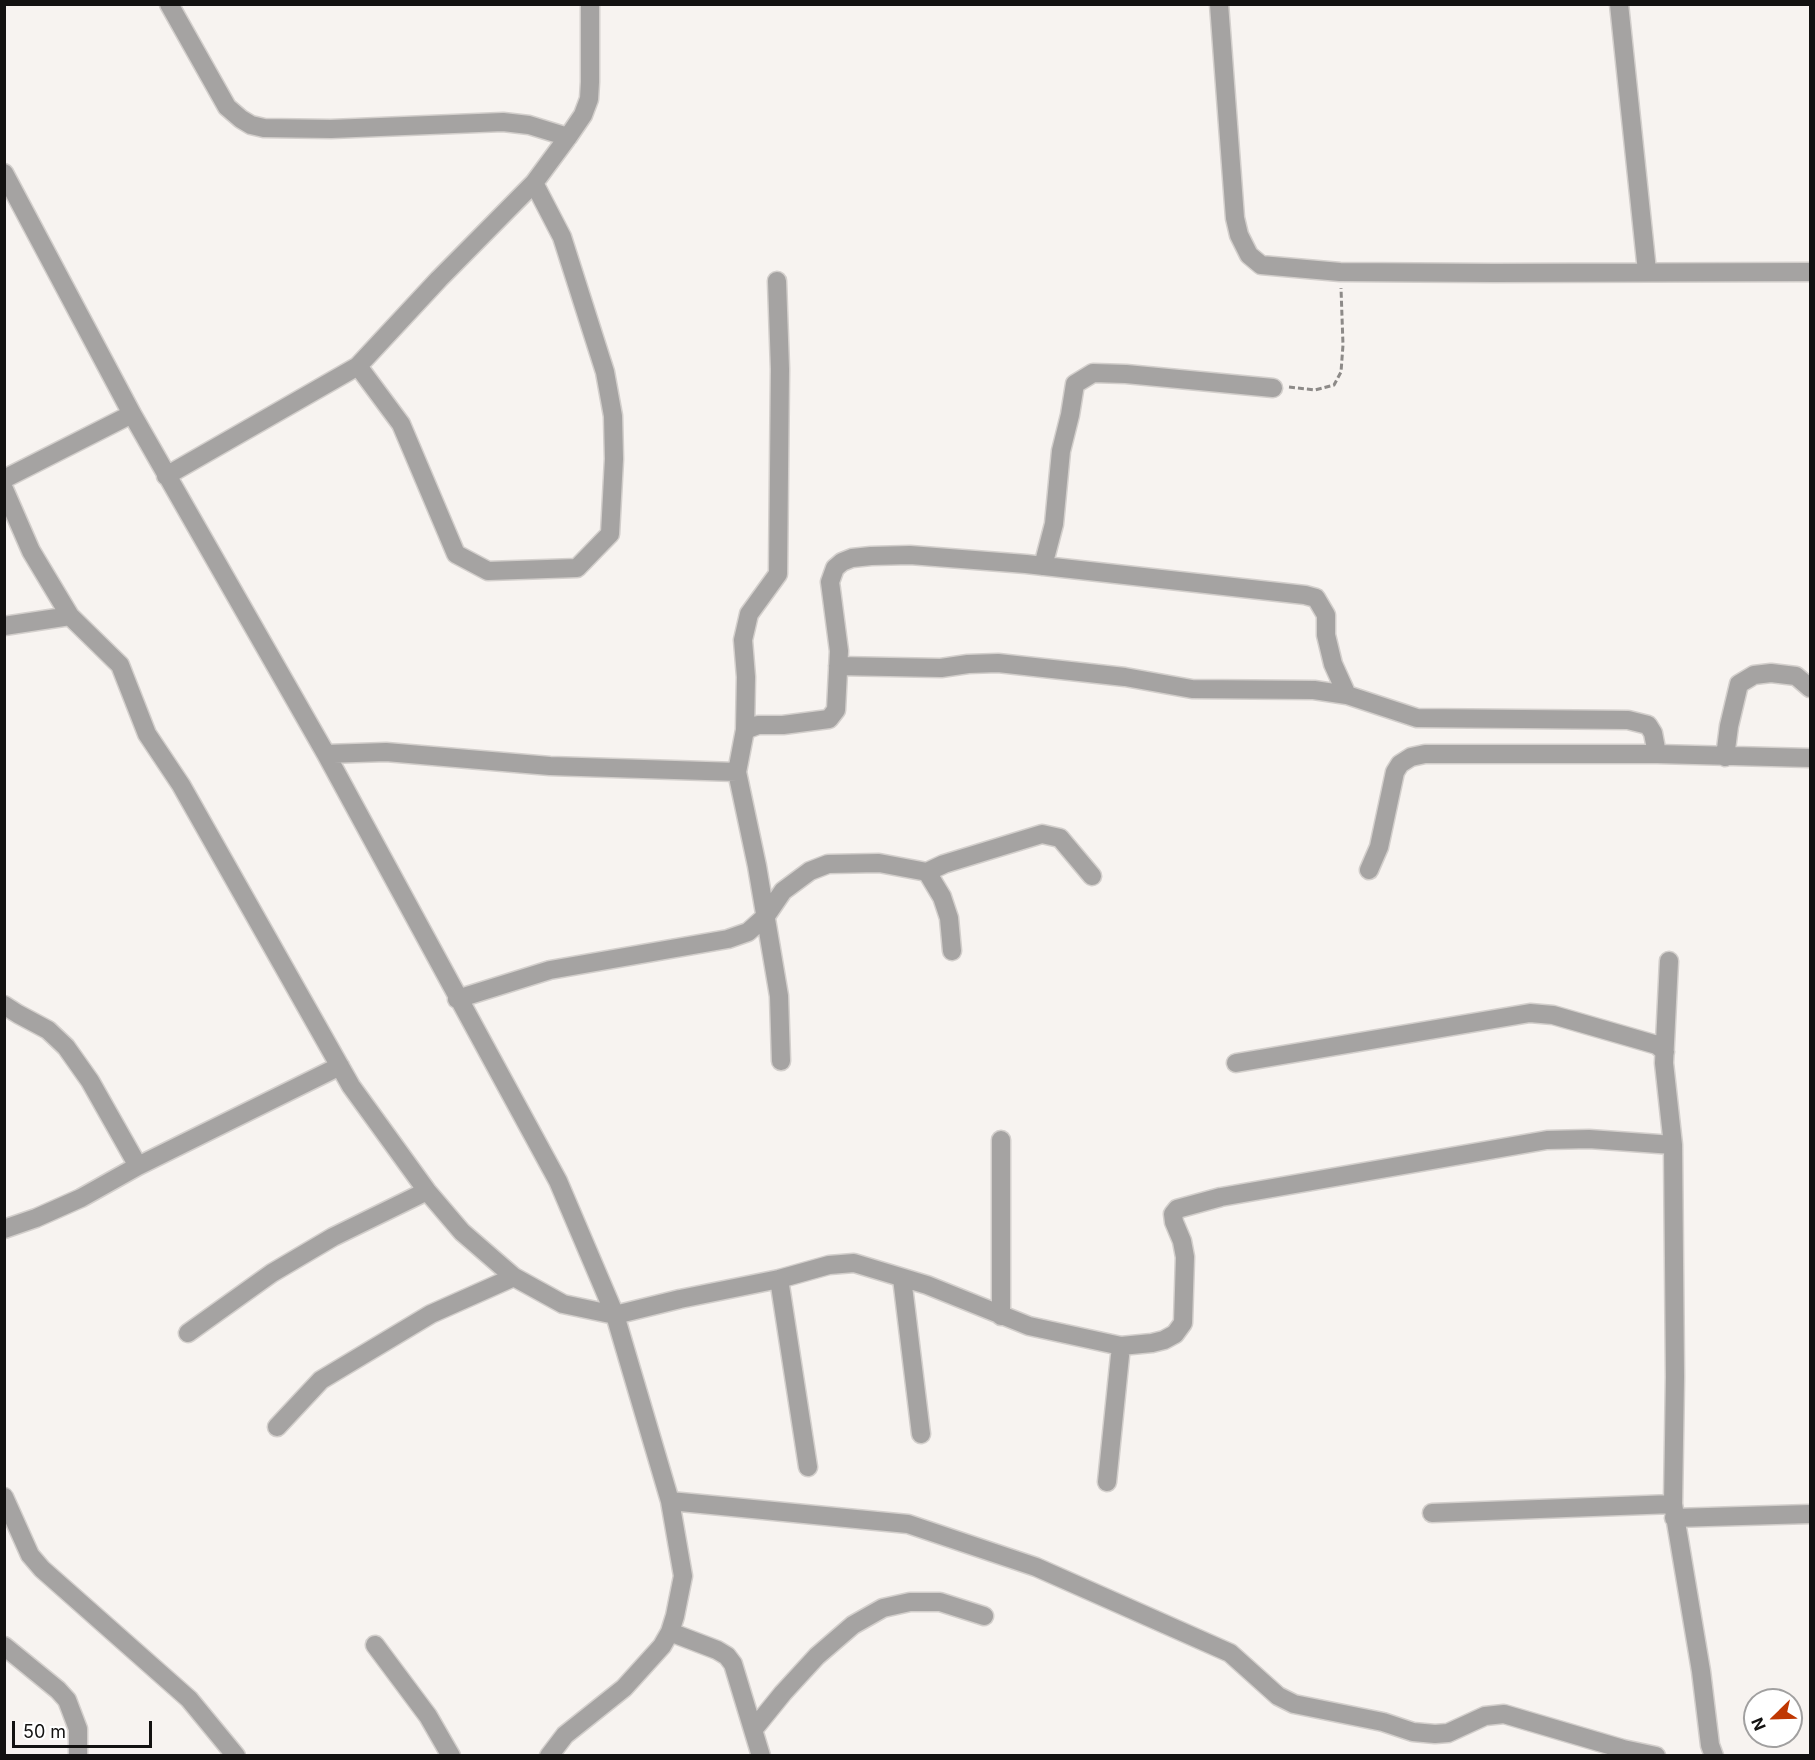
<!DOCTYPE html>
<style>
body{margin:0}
#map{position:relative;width:1815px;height:1760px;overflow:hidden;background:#f7f3f0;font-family:Inter,sans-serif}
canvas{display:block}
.frame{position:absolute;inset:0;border:6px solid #131211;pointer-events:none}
.north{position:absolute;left:1743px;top:1688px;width:60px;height:60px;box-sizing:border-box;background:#fff;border:2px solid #a1a0a0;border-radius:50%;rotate:247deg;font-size:16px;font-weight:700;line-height:24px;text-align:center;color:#131211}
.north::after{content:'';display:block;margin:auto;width:21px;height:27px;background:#bf3702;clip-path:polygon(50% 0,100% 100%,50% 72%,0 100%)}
.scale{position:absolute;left:12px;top:1721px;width:140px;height:27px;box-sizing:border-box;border:3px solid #131211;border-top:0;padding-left:8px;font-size:18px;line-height:21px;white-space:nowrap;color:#131211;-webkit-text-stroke:4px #fff;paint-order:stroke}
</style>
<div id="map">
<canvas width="1815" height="1760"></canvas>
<div class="frame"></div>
<div class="north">N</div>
<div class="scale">50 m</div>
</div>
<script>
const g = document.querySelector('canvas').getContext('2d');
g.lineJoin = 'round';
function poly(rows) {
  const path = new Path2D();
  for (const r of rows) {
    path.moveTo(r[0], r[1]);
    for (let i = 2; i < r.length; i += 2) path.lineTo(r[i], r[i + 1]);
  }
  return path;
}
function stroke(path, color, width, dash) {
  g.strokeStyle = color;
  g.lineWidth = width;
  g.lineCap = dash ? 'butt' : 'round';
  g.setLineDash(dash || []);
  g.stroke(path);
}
const minor = poly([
 [169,4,227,107,241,119,251,125,264,128,331,129,503,122,529,125,568,137],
 [1219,4,1235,218,1239,235,1249,255,1261,265,1340,272,1494,273,1810,272],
 [1619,4,1647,271],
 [4,173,132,414,326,754,558,1181,615,1315,670,1501,683,1576,675,1616,670,1632,662,1646,624,1688,565,1735,549,1756],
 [358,366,401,424,456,554,488,571,577,568,610,534,614,459,613,416,605,372,562,237,534,183],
 [166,476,358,366,439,279,534,183,568,137,583,115,589,99,590,82,590,4],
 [4,479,132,414],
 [4,489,31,551,70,616,120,665,147,734,181,785,351,1086,427,1191,462,1232,514,1277,563,1304,615,1315,680,1299,779,1279,829,1265,854,1263,927,1285,1029,1326,1121,1346,1152,1343,1164,1340,1175,1334,1183,1323,1185,1257,1182,1241,1174,1222,1173,1214,1177,1209,1221,1197,1547,1140,1589,1139,1673,1145],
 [1043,566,1054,524,1061,451,1070,415,1075,384,1093,373,1126,374,1273,388],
 [4,626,70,616],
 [838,666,941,668,968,664,998,663,1125,677,1192,689,1314,690,1347,695,1417,718,1628,720,1648,725,1653,733,1657,754],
 [745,730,746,677,743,640,749,614,778,574,780,369,777,281],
 [326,754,386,752,550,766,737,772],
 [1725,757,1729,726,1739,684,1754,675,1771,673,1796,676,1810,688],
 [1369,870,1379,847,1395,772,1400,764,1411,757,1425,754,1657,754,1810,758],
 [927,872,944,864,1042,834,1060,838,1092,876],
 [1669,961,1664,1063,1673,1145,1675,1377,1673,1504,1701,1671,1710,1745,1714,1756],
 [457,999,550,970,728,939,748,932,766,916,783,891,810,871,828,864,879,863,927,872,942,897,949,918,952,951],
 [4,1005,18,1014,48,1030,66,1047,90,1081,138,1166],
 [781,1061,779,996,757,866,737,772,745,730,758,725,783,725,829,719,836,710,839,651,830,582,835,568,842,562,852,558,871,556,910,555,1026,564,1305,595,1316,598,1326,615,1326,635,1333,664,1347,695],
 [1236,1063,1530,1013,1553,1015,1657,1045,1665,1052],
 [1001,1140,1001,1316],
 [4,1229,36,1218,81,1198,138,1166,340,1066],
 [902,1278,921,1434],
 [779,1279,808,1467],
 [188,1333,272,1273,333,1237,427,1191],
 [277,1427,321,1380,431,1314,514,1277],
 [1107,1482,1121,1346],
 [4,1497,30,1555,42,1569,189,1699,236,1756],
 [670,1501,908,1524,1036,1567,1230,1653,1278,1696,1294,1704,1383,1722,1413,1732,1435,1734,1448,1733,1485,1716,1504,1714,1623,1749,1656,1756],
 [1432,1513,1673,1504],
 [1674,1518,1810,1514],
 [670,1632,717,1650,727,1656,733,1664,761,1756],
 [375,1645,428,1716,451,1756],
 [4,1646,58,1690,67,1700,78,1729,78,1756],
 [753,1730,783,1693,817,1656,853,1625,883,1608,910,1602,940,1602,984,1616]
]);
stroke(minor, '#d3cfcc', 21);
stroke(poly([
 [1289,387,1315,390,1334,385,1341,372,1343,345,1341,288]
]), '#8d8a88', 3, [6, 3]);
stroke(minor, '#a5a3a2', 18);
</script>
